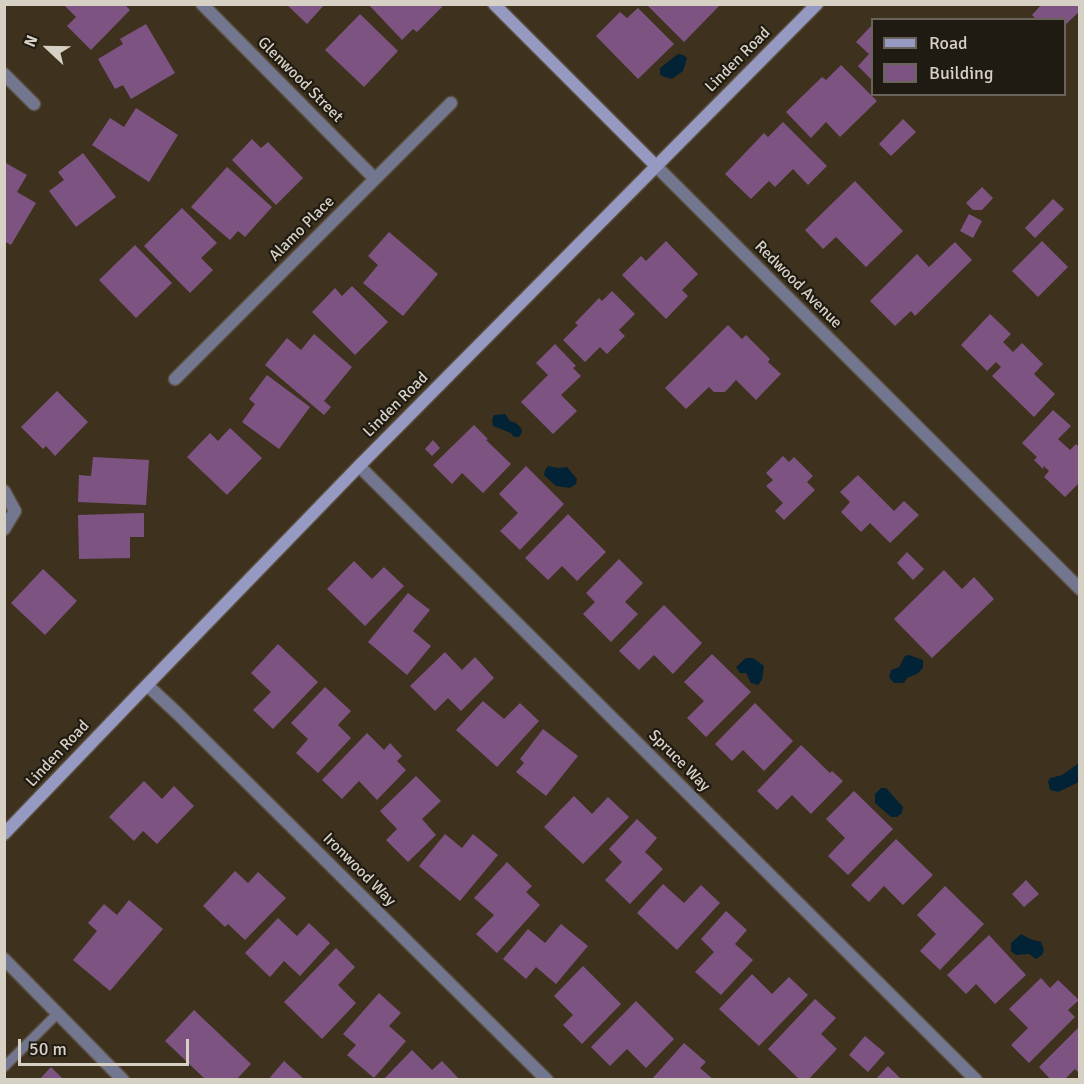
<!DOCTYPE html>
<style>
body{margin:0}
#map{position:relative;width:1084px;height:1084px;overflow:hidden;background:#3e321f;font-family:Signika,sans-serif}
canvas{display:block}
.frame{position:absolute;inset:0;border:6px solid #d7d0c5;pointer-events:none}
.legend{position:absolute;left:871px;top:18px;width:195px;height:78px;box-sizing:border-box;background:#201b12;border:2px solid #69635a;margin:0;padding:8px 10px;list-style:none;font-size:18px;color:#d7d0c5}
.legend li{display:flex;align-items:center;gap:12px;height:30px}
.legend b{width:30px;border:2px solid #69635a}
.north{position:absolute;left:18px;top:18px;width:60px;height:60px;-webkit-text-stroke:4px #201b12;paint-order:stroke;rotate:292deg;font-size:16px;font-weight:700;line-height:24px;text-align:center;color:#d7d0c5}
.north::after{content:'';display:block;margin:auto;width:21px;height:27px;background:#d7d0c5;clip-path:polygon(50% 0,100% 100%,50% 72%,0 100%)}
.scale{position:absolute;left:18px;top:1039px;width:171px;height:27px;box-sizing:border-box;border:3px solid #d7d0c5;border-top:0;padding-left:8px;font-size:18px;line-height:21px;white-space:nowrap;color:#d7d0c5;-webkit-text-stroke:4px #201b12;paint-order:stroke}
</style>
<div id="map">
<canvas width="1084" height="1084"></canvas>
<div class="frame"></div>
<ul class="legend">
<li><b style="height:8px;background:#969ac2"></b>Road</li>
<li><b style="height:16px;background:#7d5481"></b>Building</li>
</ul>
<div class="north">N</div>
<div class="scale">50 m</div>
</div>
<script>
const g = document.querySelector('canvas').getContext('2d');
g.lineJoin = 'round';
function paint(path, color) {
  g.fillStyle = color;
  g.fill(path, 'evenodd');
}
function poly(rows) {
  const path = new Path2D();
  for (const r of rows) {
    path.moveTo(r[0], r[1]);
    for (let i = 2; i < r.length; i += 2) path.lineTo(r[i], r[i + 1]);
  }
  return path;
}
function stroke(path, color, width, dash) {
  g.strokeStyle = color;
  g.lineWidth = width;
  g.lineCap = dash ? 'butt' : 'round';
  g.setLineDash(dash || []);
  g.stroke(path);
}
function drawText(font, color, halo, rows, align = 'center') {
  g.font = font + ' Signika,sans-serif';
  g.lineWidth = 4.5;
  g.setLineDash([]);
  g.textBaseline = 'middle';
  g.strokeStyle = halo;
  g.fillStyle = color;
  for (const [text, x, y, turn = 0] of rows) {
    g.save();
    g.translate(x, y);
    g.rotate((+turn || 0) * Math.PI / 180);
    g.textAlign = isNaN(turn) ? turn : align;
    if (halo) g.strokeText(text, 0, 0);
    g.fillText(text, 0, 0);
    g.restore();
  }
}
paint(poly([
 [678,54,683,55,687,58,683,71,672,79,662,76,660,74,660,68],
 [505,414,510,421,516,423,521,428,522,432,519,437,514,437,511,433,493,426,492,420,494,415],
 [548,466,558,468,567,467,577,479,576,484,570,488,556,486,544,475,545,470],
 [909,655,923,660,923,668,917,674,907,678,904,683,894,683,889,677,891,670,899,667,905,656],
 [746,658,753,658,764,666,762,680,758,685,751,683,746,673,740,673,736,667],
 [1079,763,1079,782,1058,792,1050,790,1048,782,1050,778,1062,775],
 [881,788,886,788,903,807,902,813,897,817,891,817,875,803,875,794],
 [1021,934,1030,939,1041,942,1044,950,1042,955,1036,959,1029,954,1016,955,1011,951,1011,943]
]), '#022235');
paint(poly([
 [66,4,124,4,130,10,91,50,67,26,76,17,65,6],
 [286,4,325,4,307,24],
 [368,4,440,4,442,7,417,32,413,29,402,40],
 [646,4,721,4,684,42],
 [1042,4,1080,4,1080,11,1064,26,1064,20,1037,20,1032,15],
 [638,8,674,44,638,79,596,36,620,12,627,18],
 [360,14,398,51,364,87,325,50],
 [146,24,175,73,131,99,123,85,115,89,98,59,123,44,120,39],
 [872,25,872,80,858,66,869,54,856,42],
 [841,65,877,101,840,137,826,122,811,138,786,112,822,77,826,80],
 [136,108,178,135,149,182,92,145,110,118,124,127],
 [903,119,916,132,891,156,879,144],
 [783,122,827,166,808,185,793,169,775,187,769,181,751,199,725,174,764,133,768,137],
 [252,139,261,148,268,142,303,178,276,205,232,160],
 [83,153,116,197,76,227,49,191,64,180,58,172],
 [4,162,27,175,17,192,36,203,11,245,4,241],
 [227,167,272,207,245,237,238,231,230,240,191,207],
 [855,181,903,231,866,267,836,237,823,249,805,230],
 [982,187,993,198,982,210,973,210,966,203],
 [1053,199,1064,209,1035,238,1025,228],
 [182,208,217,243,201,258,213,270,190,293,144,246],
 [969,214,982,221,973,238,960,231],
 [389,232,438,274,403,316,363,283,378,265,368,256],
 [666,241,698,274,682,290,688,296,666,319,622,275,641,256,646,261],
 [1042,241,1068,267,1038,297,1012,271],
 [955,242,972,260,915,316,911,311,895,326,870,301,917,254,929,267],
 [135,245,172,283,136,318,99,280],
 [352,286,388,322,355,355,312,312,335,288,342,296],
 [612,291,635,314,619,330,625,336,607,354,600,347,585,362,563,340,578,325,575,323,599,298,602,301],
 [990,314,1011,334,1003,342,1013,352,1022,343,1043,364,1034,374,1055,394,1034,417,992,376,1001,367,996,362,987,371,961,345],
 [728,325,742,339,746,335,770,359,768,362,781,374,756,400,736,380,725,392,714,392,709,387,686,409,665,388],
 [314,334,352,367,324,401,331,407,324,415,265,365,287,338,301,350],
 [555,344,576,366,573,368,581,376,561,395,577,411,553,434,521,402,548,375,536,363],
 [267,375,310,407,279,449,242,422,255,404,249,399],
 [57,391,88,422,55,456,46,446,43,449,21,427],
 [1053,410,1071,426,1058,439,1070,450,1076,444,1080,448,1080,482,1065,497,1044,477,1049,471,1044,466,1043,469,1034,460,1037,457,1022,443],
 [474,425,488,439,486,440,511,464,483,493,462,473,452,484,433,465],
 [230,428,262,458,227,495,187,457,210,433,218,441],
 [433,440,440,448,432,456,425,449],
 [783,456,789,462,794,457,813,476,807,482,815,490,784,520,775,511,783,503,766,486,773,480,766,473],
 [93,457,149,460,146,505,78,502,79,475,91,476],
 [526,466,564,504,520,550,500,531,518,513,499,494],
 [858,475,894,511,904,501,919,515,890,543,870,523,861,532,841,512,850,502,840,492],
 [144,513,144,537,130,537,130,558,79,559,78,515],
 [568,514,606,552,577,581,562,566,548,580,525,558],
 [907,552,924,569,913,580,897,563],
 [619,559,643,583,625,602,638,614,611,642,583,614,595,602,586,593],
 [354,561,372,579,384,567,404,586,365,626,327,589],
 [43,569,77,601,45,635,11,603],
 [944,570,962,589,974,577,994,599,932,658,894,619],
 [408,593,430,610,413,631,431,646,407,675,368,642],
 [664,605,702,643,673,674,654,655,639,670,619,651],
 [278,644,318,682,273,729,253,710,271,692,251,673],
 [445,652,462,670,475,657,494,678,461,711,448,698,435,711,410,686],
 [712,654,751,692,706,737,687,718,704,701,684,682],
 [325,687,351,711,338,725,351,738,318,773,296,753,308,739,291,723],
 [483,701,504,719,520,703,539,721,497,767,456,730],
 [755,703,793,741,764,771,743,750,732,761,715,744],
 [543,729,578,756,546,796,516,772,524,763,520,759],
 [367,733,384,750,390,743,402,756,397,761,406,770,377,800,359,781,342,799,322,780],
 [801,745,830,773,832,771,843,781,811,814,792,795,777,810,757,791],
 [416,776,441,801,422,819,436,835,408,862,386,840,397,829,380,811],
 [144,781,162,799,174,786,194,806,157,844,143,831,134,841,109,817],
 [854,791,893,829,848,875,828,856,845,838,826,819],
 [574,796,592,814,608,797,629,817,583,864,544,827],
 [637,819,657,838,645,852,663,869,630,904,605,880,622,862,609,849],
 [445,834,462,848,473,834,498,855,460,901,419,866],
 [896,839,933,875,903,905,884,886,869,902,851,885],
 [507,862,532,886,526,892,540,905,497,953,476,934,494,915,474,898],
 [235,871,248,883,258,872,286,898,245,940,228,924,225,927,203,906],
 [1026,880,1039,894,1024,907,1012,894],
 [663,884,684,903,701,885,720,903,677,950,637,913],
 [945,886,984,924,940,970,920,951,936,934,917,915],
 [129,900,163,929,110,991,73,960,97,931,88,923,104,904,117,915],
 [726,911,747,930,735,944,753,960,721,995,695,972,714,952,701,939],
 [278,918,297,936,309,923,330,943,300,976,284,961,270,977,245,953],
 [561,924,588,946,556,984,536,967,526,979,503,959,528,929,545,943],
 [989,935,1026,975,995,1004,976,984,966,994,947,975],
 [336,948,355,967,338,985,356,1003,322,1039,284,1002],
 [583,966,621,1004,582,1044,563,1025,573,1015,554,996],
 [752,974,772,994,789,977,808,995,759,1046,719,1009],
 [1041,978,1050,988,1058,980,1079,1000,1068,1010,1075,1017,1029,1063,1011,1045,1028,1028,1009,1009],
 [379,993,401,1013,389,1026,406,1041,374,1078,347,1055,356,1045,343,1034],
 [815,999,836,1018,821,1034,837,1049,808,1080,800,1080,768,1049],
 [636,1001,674,1039,646,1068,627,1049,610,1066,591,1047],
 [194,1010,251,1064,236,1080,206,1080,165,1041],
 [1080,1026,1080,1074,1075,1069,1064,1080,1051,1080,1039,1067],
 [865,1036,885,1053,868,1072,849,1055],
 [684,1043,706,1062,700,1068,714,1080,651,1080],
 [412,1050,432,1070,442,1061,460,1080,383,1080],
 [284,1061,305,1080,268,1080],
 [888,1066,902,1080,875,1080],
 [51,1067,64,1080,39,1080]
]), '#7d5481');
const lane = poly([
 [4,1067,58,1013]
]);
const street = poly([
 [202,4,375,179],
 [4,74,34,104],
 [656,166,1080,589],
 [175,379,451,103],
 [359,466,976,1080],
 [4,491,15,511,4,529],
 [147,685,178,714,547,1080],
 [4,959,123,1080]
]);
const secondary = poly([
 [494,4,656,166],
 [4,834,147,685,359,466,817,4]
]);
stroke(lane, '#5a4e3d', 12);
stroke(street, '#5a4e3d', 15);
stroke(secondary, '#5a4e3d', 15);
stroke(lane, '#72768f', 9);
stroke(street, '#72768f', 12);
stroke(secondary, '#969ac2', 12);
drawText('16px', '#d7d0c5', '#201b12', [
 ["Linden Road",738,60,-45],
 ["Glenwood Street",300,80,45],
 ["Alamo Place",302,229,-45],
 ["Redwood Avenue",798,285,45],
 ["Linden Road",396,405,-45],
 ["Linden Road",58,754,-47],
 ["Spruce Way",679,761,45],
 ["Ironwood Way",359,870,45]
]);
</script>
